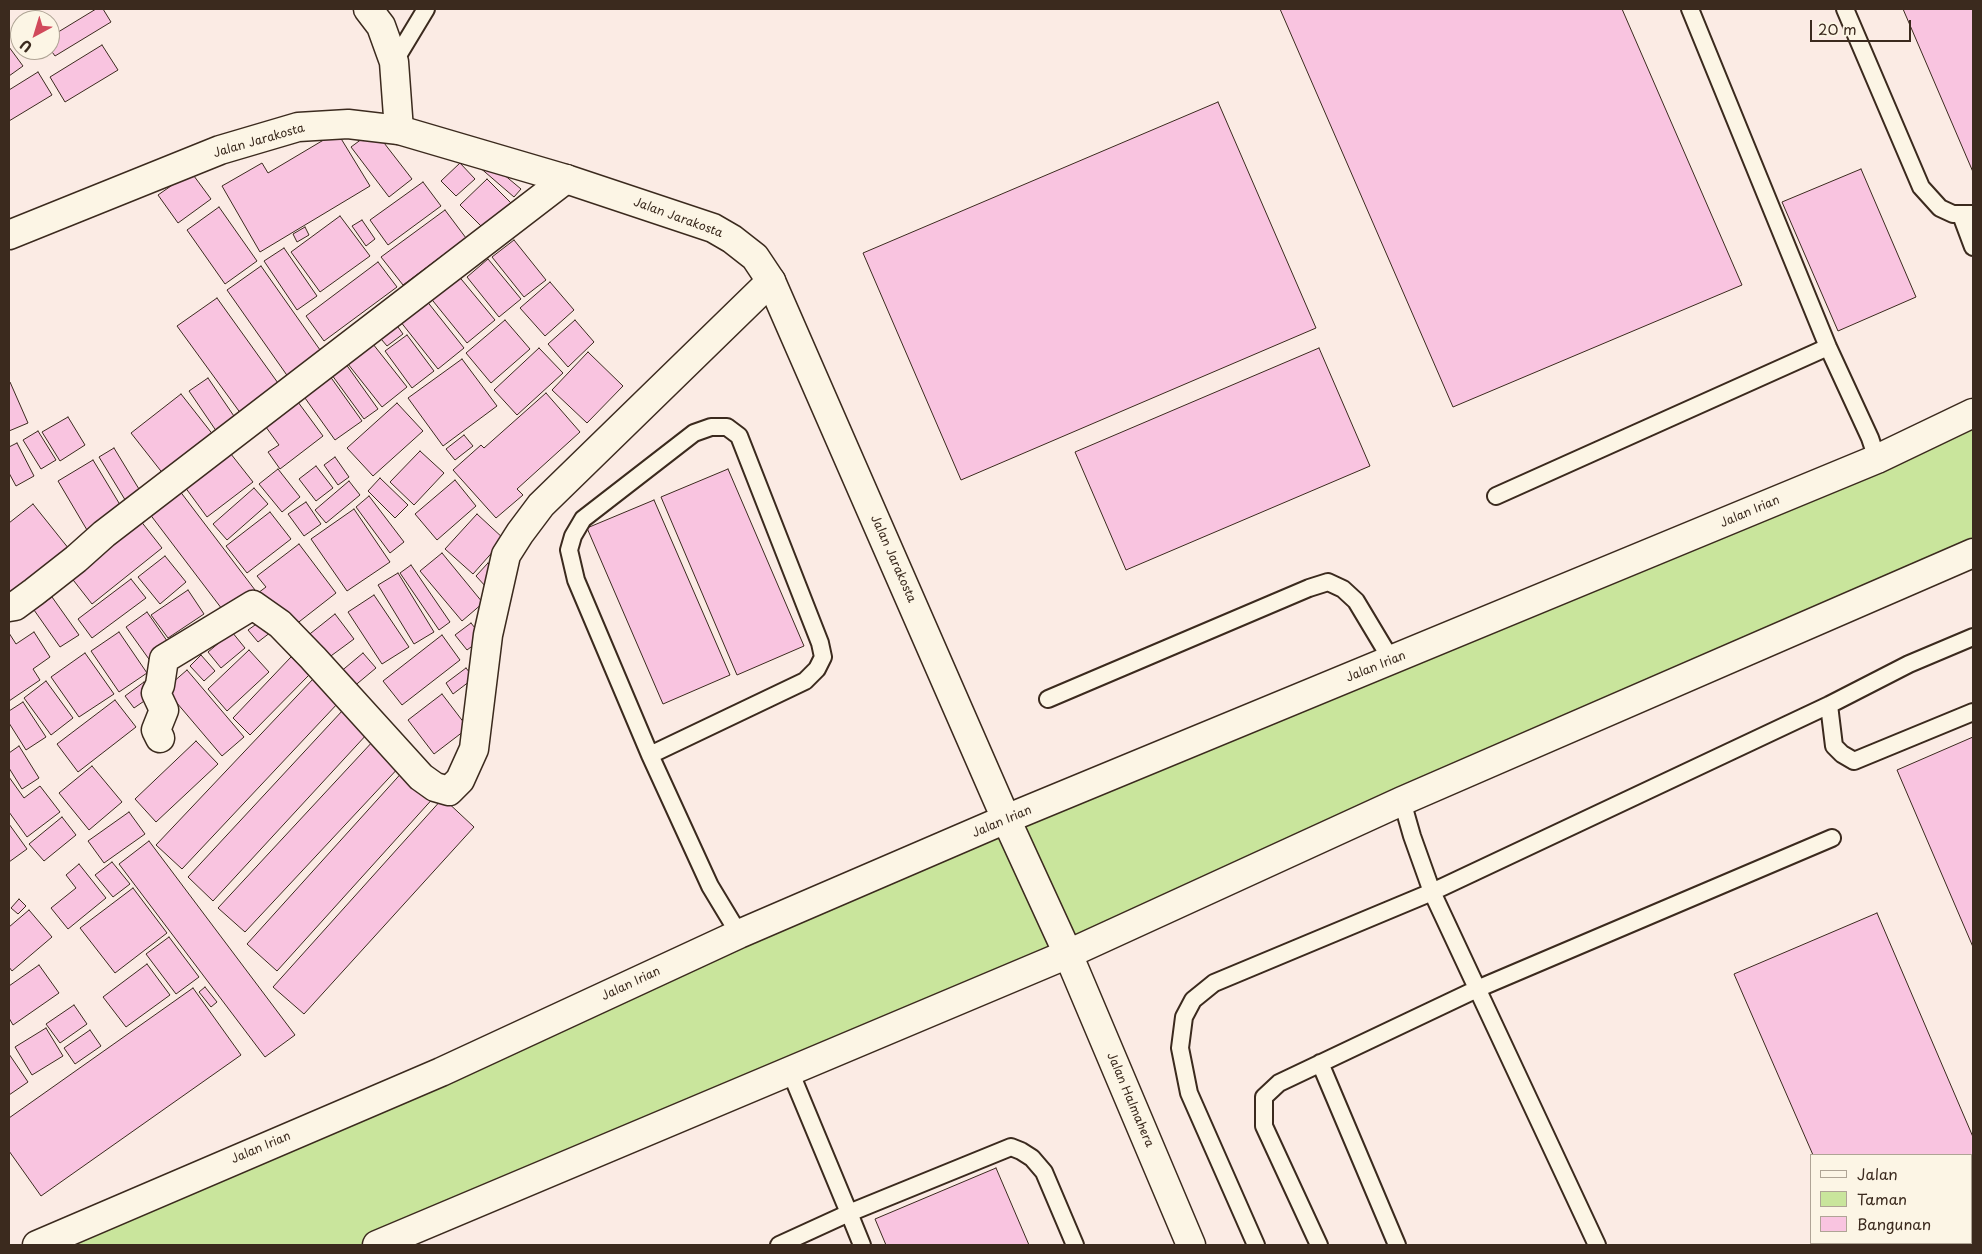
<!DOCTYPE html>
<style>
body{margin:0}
#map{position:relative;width:1982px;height:1254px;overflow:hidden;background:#fbebe4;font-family:"Playpen Sans",sans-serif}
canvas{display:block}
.frame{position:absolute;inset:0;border:10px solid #3b2a1e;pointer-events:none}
.legend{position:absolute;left:1810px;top:1154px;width:162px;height:90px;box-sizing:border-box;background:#fcf5e5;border:1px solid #afa495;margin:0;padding:6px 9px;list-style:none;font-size:15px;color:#3b2a1e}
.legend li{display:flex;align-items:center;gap:10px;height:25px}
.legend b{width:25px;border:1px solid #afa495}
.north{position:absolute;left:10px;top:10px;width:50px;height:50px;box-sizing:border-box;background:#fcf5e5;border:1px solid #afa495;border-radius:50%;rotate:219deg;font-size:14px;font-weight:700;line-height:20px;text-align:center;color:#3b2a1e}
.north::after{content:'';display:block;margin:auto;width:18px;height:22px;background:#d1495b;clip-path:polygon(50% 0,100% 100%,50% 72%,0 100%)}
.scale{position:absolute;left:1810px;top:20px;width:101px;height:22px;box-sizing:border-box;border:2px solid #3b2a1e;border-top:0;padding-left:6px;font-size:15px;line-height:18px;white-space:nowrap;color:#3b2a1e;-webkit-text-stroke:4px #fcf5e5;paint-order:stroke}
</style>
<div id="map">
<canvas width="1982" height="1254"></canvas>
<div class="frame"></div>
<ul class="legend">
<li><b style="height:6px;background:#fcf5e5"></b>Jalan</li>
<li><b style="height:14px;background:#c9e59c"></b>Taman</li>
<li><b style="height:14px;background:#f9c4e0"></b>Bangunan</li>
</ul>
<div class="north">U</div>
<div class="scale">20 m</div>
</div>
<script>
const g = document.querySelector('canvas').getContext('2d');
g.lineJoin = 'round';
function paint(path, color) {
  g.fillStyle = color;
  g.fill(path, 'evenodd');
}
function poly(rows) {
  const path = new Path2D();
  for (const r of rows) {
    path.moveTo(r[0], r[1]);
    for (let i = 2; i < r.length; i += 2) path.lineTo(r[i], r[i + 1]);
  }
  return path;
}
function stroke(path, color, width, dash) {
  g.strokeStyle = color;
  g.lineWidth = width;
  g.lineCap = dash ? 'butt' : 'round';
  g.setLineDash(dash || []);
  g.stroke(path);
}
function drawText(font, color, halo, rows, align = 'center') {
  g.font = font + ' "Playpen Sans",sans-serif';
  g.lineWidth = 5;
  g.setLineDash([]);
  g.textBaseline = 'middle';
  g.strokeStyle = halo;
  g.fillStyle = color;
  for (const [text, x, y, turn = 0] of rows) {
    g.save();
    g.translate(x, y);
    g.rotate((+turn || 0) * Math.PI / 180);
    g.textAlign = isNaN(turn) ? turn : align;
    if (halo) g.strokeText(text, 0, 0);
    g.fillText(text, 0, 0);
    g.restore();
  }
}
paint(poly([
 [1973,413,1973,553,376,1245,37,1245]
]), '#c9e59c');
const building = poly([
 [96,9,103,9,111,22,55,56,50,49,50,37,96,9],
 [1280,9,1622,9,1742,285,1453,407,1280,9],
 [1903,9,1973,9,1973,172,1903,9],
 [102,45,118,70,65,102,50,77,102,45],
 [9,47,23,66,9,76,9,47],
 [38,72,52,95,9,121,9,90,38,72],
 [1218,102,1316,328,961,480,863,253,1218,102],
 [374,130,412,179,389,197,351,147,374,130],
 [337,132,370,186,260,252,222,186,262,163,268,173,337,132],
 [484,158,521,189,514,197,478,166,484,158],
 [460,163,475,179,456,196,441,181,460,163],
 [1861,169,1916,297,1838,331,1782,202,1861,169],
 [191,172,211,199,178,223,158,195,191,172],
 [487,179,511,203,484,229,460,205,487,179],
 [423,182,441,206,388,245,370,220,423,182],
 [219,207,257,261,225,284,187,230,219,207],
 [445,210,466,238,403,285,381,257,445,210],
 [340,216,370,256,320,292,291,252,340,216],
 [362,220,375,239,366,246,352,226,362,220],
 [305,227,309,235,297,242,293,234,305,227],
 [514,240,546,280,524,297,492,257,514,240],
 [284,248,317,296,297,310,264,261,284,248],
 [488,259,521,299,499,317,467,277,488,259],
 [378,262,397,287,324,341,306,316,378,262],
 [261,266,325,357,291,381,227,290,261,266],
 [457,274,495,320,467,343,429,296,457,274],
 [550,282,574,310,545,336,520,308,550,282],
 [217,298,283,390,244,418,177,326,217,298],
 [426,300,464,348,438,369,400,321,426,300],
 [393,320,403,334,387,346,376,333,393,320],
 [505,320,530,349,491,383,466,353,505,320],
 [575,320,594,342,568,367,548,344,575,320],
 [407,335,434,371,412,388,385,351,407,335],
 [369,339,407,387,382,407,344,359,369,339],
 [539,348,563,373,517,415,494,390,539,348],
 [1319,348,1370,466,1126,570,1075,452,1319,348],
 [588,352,623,386,587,423,552,390,588,352],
 [462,359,497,406,443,446,408,398,462,359],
 [343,360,378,409,364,419,329,371,343,360],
 [327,372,362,421,335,440,300,391,327,372],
 [208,378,238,422,219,435,189,391,208,378],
 [9,382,10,382,28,423,9,431,9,382],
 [546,393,580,432,517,489,523,495,496,518,453,470,481,445,484,448,546,393],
 [181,394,214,436,164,475,131,433,181,394],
 [295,398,323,436,280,469,268,452,279,445,263,423,295,398],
 [397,403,423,431,373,476,347,448,397,403],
 [68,417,85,445,60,461,42,432,68,417],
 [38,431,56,460,41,469,23,440,38,431],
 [464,435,473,446,455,460,446,449,464,435],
 [17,443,34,476,16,486,9,473,9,447,17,443],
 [114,448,142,494,127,503,99,457,114,448],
 [227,449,253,482,207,517,182,483,227,449],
 [420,451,444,473,414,505,390,482,420,451],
 [335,457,349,477,338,485,324,465,335,457],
 [93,460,122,508,87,530,58,481,93,460],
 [316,466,333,488,316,501,299,479,316,466],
 [278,469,300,497,282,512,259,484,278,469],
 [728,469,804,646,737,675,661,497,728,469],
 [380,478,408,505,395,518,368,491,380,478],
 [455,480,476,506,437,540,415,514,455,480],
 [349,481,360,495,326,523,315,510,349,481],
 [176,486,255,590,225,613,146,509,176,486],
 [254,488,268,504,227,540,213,524,254,488],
 [369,496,404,542,390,553,356,507,369,496],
 [654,500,730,675,663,704,587,528,654,500],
 [306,502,321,524,304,536,288,514,306,502],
 [33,504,73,554,9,602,9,523,33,504],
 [354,509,390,562,347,591,311,539,354,509],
 [270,512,291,539,247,573,226,546,270,512],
 [477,514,504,539,473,574,445,549,477,514],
 [140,520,162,548,92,604,70,576,140,520],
 [299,544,336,593,295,625,258,593,266,587,257,576,299,544],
 [442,553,483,603,462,621,420,571,442,553],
 [165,556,186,582,160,604,138,577,165,556],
 [488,563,500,574,487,588,476,576,488,563],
 [411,565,450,622,439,630,400,573,411,565],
 [398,573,434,632,414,644,378,585,398,573],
 [131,579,146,598,92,638,78,619,131,579],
 [188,590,204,614,168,638,151,615,188,590],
 [374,595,409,647,382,664,348,612,374,595],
 [52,597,79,635,60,647,34,610,52,597],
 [147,612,172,648,151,662,126,627,147,612],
 [335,614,354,639,324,661,306,637,335,614],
 [262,620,271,632,258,642,248,630,262,620],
 [471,623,483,638,467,650,455,635,471,623],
 [34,632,50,657,33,669,40,680,9,701,9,633,16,644,34,632],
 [119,632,147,673,119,692,91,651,119,632],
 [232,632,245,648,221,668,208,652,232,632],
 [442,635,460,660,402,705,383,681,442,635],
 [249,650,269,672,227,711,208,689,249,650],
 [85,653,114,694,79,717,51,677,85,653],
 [363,653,376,668,352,688,339,673,363,653],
 [201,655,215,671,204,681,190,666,201,655],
 [291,657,309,675,250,735,233,718,291,657],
 [466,668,474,678,453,694,446,683,466,668],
 [187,670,244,737,222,756,165,689,187,670],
 [314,678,339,702,182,869,156,845,314,678],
 [46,681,73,718,51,735,24,698,46,681],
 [144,682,153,695,134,708,125,696,144,682],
 [442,694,468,728,434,754,408,720,442,694],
 [115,700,136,727,78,772,57,744,115,700],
 [23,702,46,737,26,750,9,723,9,711,23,702],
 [343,710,368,733,213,901,188,877,343,710],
 [1973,737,1973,947,1897,770,1973,737],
 [375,739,402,764,245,932,218,908,375,739],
 [196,741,218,764,156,822,135,799,196,741],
 [19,746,39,778,22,789,9,768,9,753,19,746],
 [92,766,122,802,89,830,59,793,92,766],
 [406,768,436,795,277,971,247,944,406,768],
 [9,777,24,798,40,786,60,812,27,837,9,812,9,777],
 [443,798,474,827,304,1014,273,987,443,798],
 [129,812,145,834,104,863,88,841,129,812],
 [62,817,76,835,44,861,29,844,62,817],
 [9,824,27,849,9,862,9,824],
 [149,841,295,1035,265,1057,119,864,149,841],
 [112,862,130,884,113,897,95,875,112,862],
 [79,864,106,898,68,929,51,908,76,888,66,875,79,864],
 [133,888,167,933,115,973,80,928,133,888],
 [19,899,26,906,18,914,11,908,19,899],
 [29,910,52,937,12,971,9,967,9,927,29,910],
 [1877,913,1973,1137,1973,1245,1852,1245,1851,1243,1971,1243,1971,1155,1813,1155,1734,974,1877,913],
 [169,937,199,977,176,994,146,954,169,937],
 [147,964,170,995,126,1027,103,997,147,964],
 [39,965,59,993,13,1025,9,1018,9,986,39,965],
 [205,987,217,1002,211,1007,199,992,205,987],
 [193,988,241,1055,41,1196,9,1151,9,1118,193,988],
 [74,1005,87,1024,60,1043,46,1024,74,1005],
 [46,1028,63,1056,32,1075,15,1047,46,1028],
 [90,1030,101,1046,75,1064,64,1048,90,1030],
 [9,1054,28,1082,9,1095,9,1054],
 [996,1168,1029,1245,886,1245,875,1219,996,1168]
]);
paint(building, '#f9c4e0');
stroke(building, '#3b2a1e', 1);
const service = poly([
 [1690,9,1828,347,1870,438,1877,459],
 [1845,9,1921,187,1940,208,1953,214,1973,214],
 [394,62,426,9],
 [1961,215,1973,247],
 [1496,496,1828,347],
 [1048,699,1309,588,1328,582,1343,589,1356,601,1392,661],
 [1829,705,1834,746,1842,754,1854,761,1973,712],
 [650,755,805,681,817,669,823,657,820,643,739,436,727,427,711,427,694,433,583,519,573,536,569,550,576,580,650,755,710,886,739,934],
 [1320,1063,1397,1245],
 [779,1245,849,1213,790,1071],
 [862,1245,849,1213,1011,1147,1021,1151,1032,1158,1044,1172,1075,1245],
 [1256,1245,1189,1093,1180,1048,1184,1017,1193,1000,1214,983,1432,892,1412,836,1402,801],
 [1319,1245,1264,1126,1264,1097,1279,1083,1477,989,1832,838],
 [1597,1245,1432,892,1829,705,1909,664,1973,637]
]);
const minor = poly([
 [368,9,381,26,394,62,399,130],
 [9,607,15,606,34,592,76,559,104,534,566,179],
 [160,738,156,730,164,710,156,693,160,685,164,659,253,605,280,624,313,658,421,777,435,787,449,791,460,780,474,749,488,635,506,555,520,533,541,505,771,281],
 [1006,819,1068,954,1191,1245]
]);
const tertiary = poly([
 [9,235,220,150,298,127,348,124,399,130,566,179,713,228,732,239,755,257,771,281,1006,819],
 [37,1245,441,1072,739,934,1006,819,1877,459,1973,413],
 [377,1245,1068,954,1402,801,1973,553]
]);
stroke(service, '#3b2a1e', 20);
stroke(minor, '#3b2a1e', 31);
stroke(tertiary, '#3b2a1e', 31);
stroke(service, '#fcf5e5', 16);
stroke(minor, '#fcf5e5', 28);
stroke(tertiary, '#fcf5e5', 28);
drawText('12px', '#3b2a1e', '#fcf5e5', [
 ["Jalan Jarakosta",259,141,-16],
 ["Jalan Jarakosta",678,218,20],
 ["Jalan Irian",1750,512,-23],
 ["Jalan Jarakosta",893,559,66],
 ["Jalan Irian",1376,667,-22],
 ["Jalan Irian",1002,822,-23],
 ["Jalan Irian",631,984,-25],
 ["Jalan Halmahera",1130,1100,67],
 ["Jalan Irian",261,1148,-23]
]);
</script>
